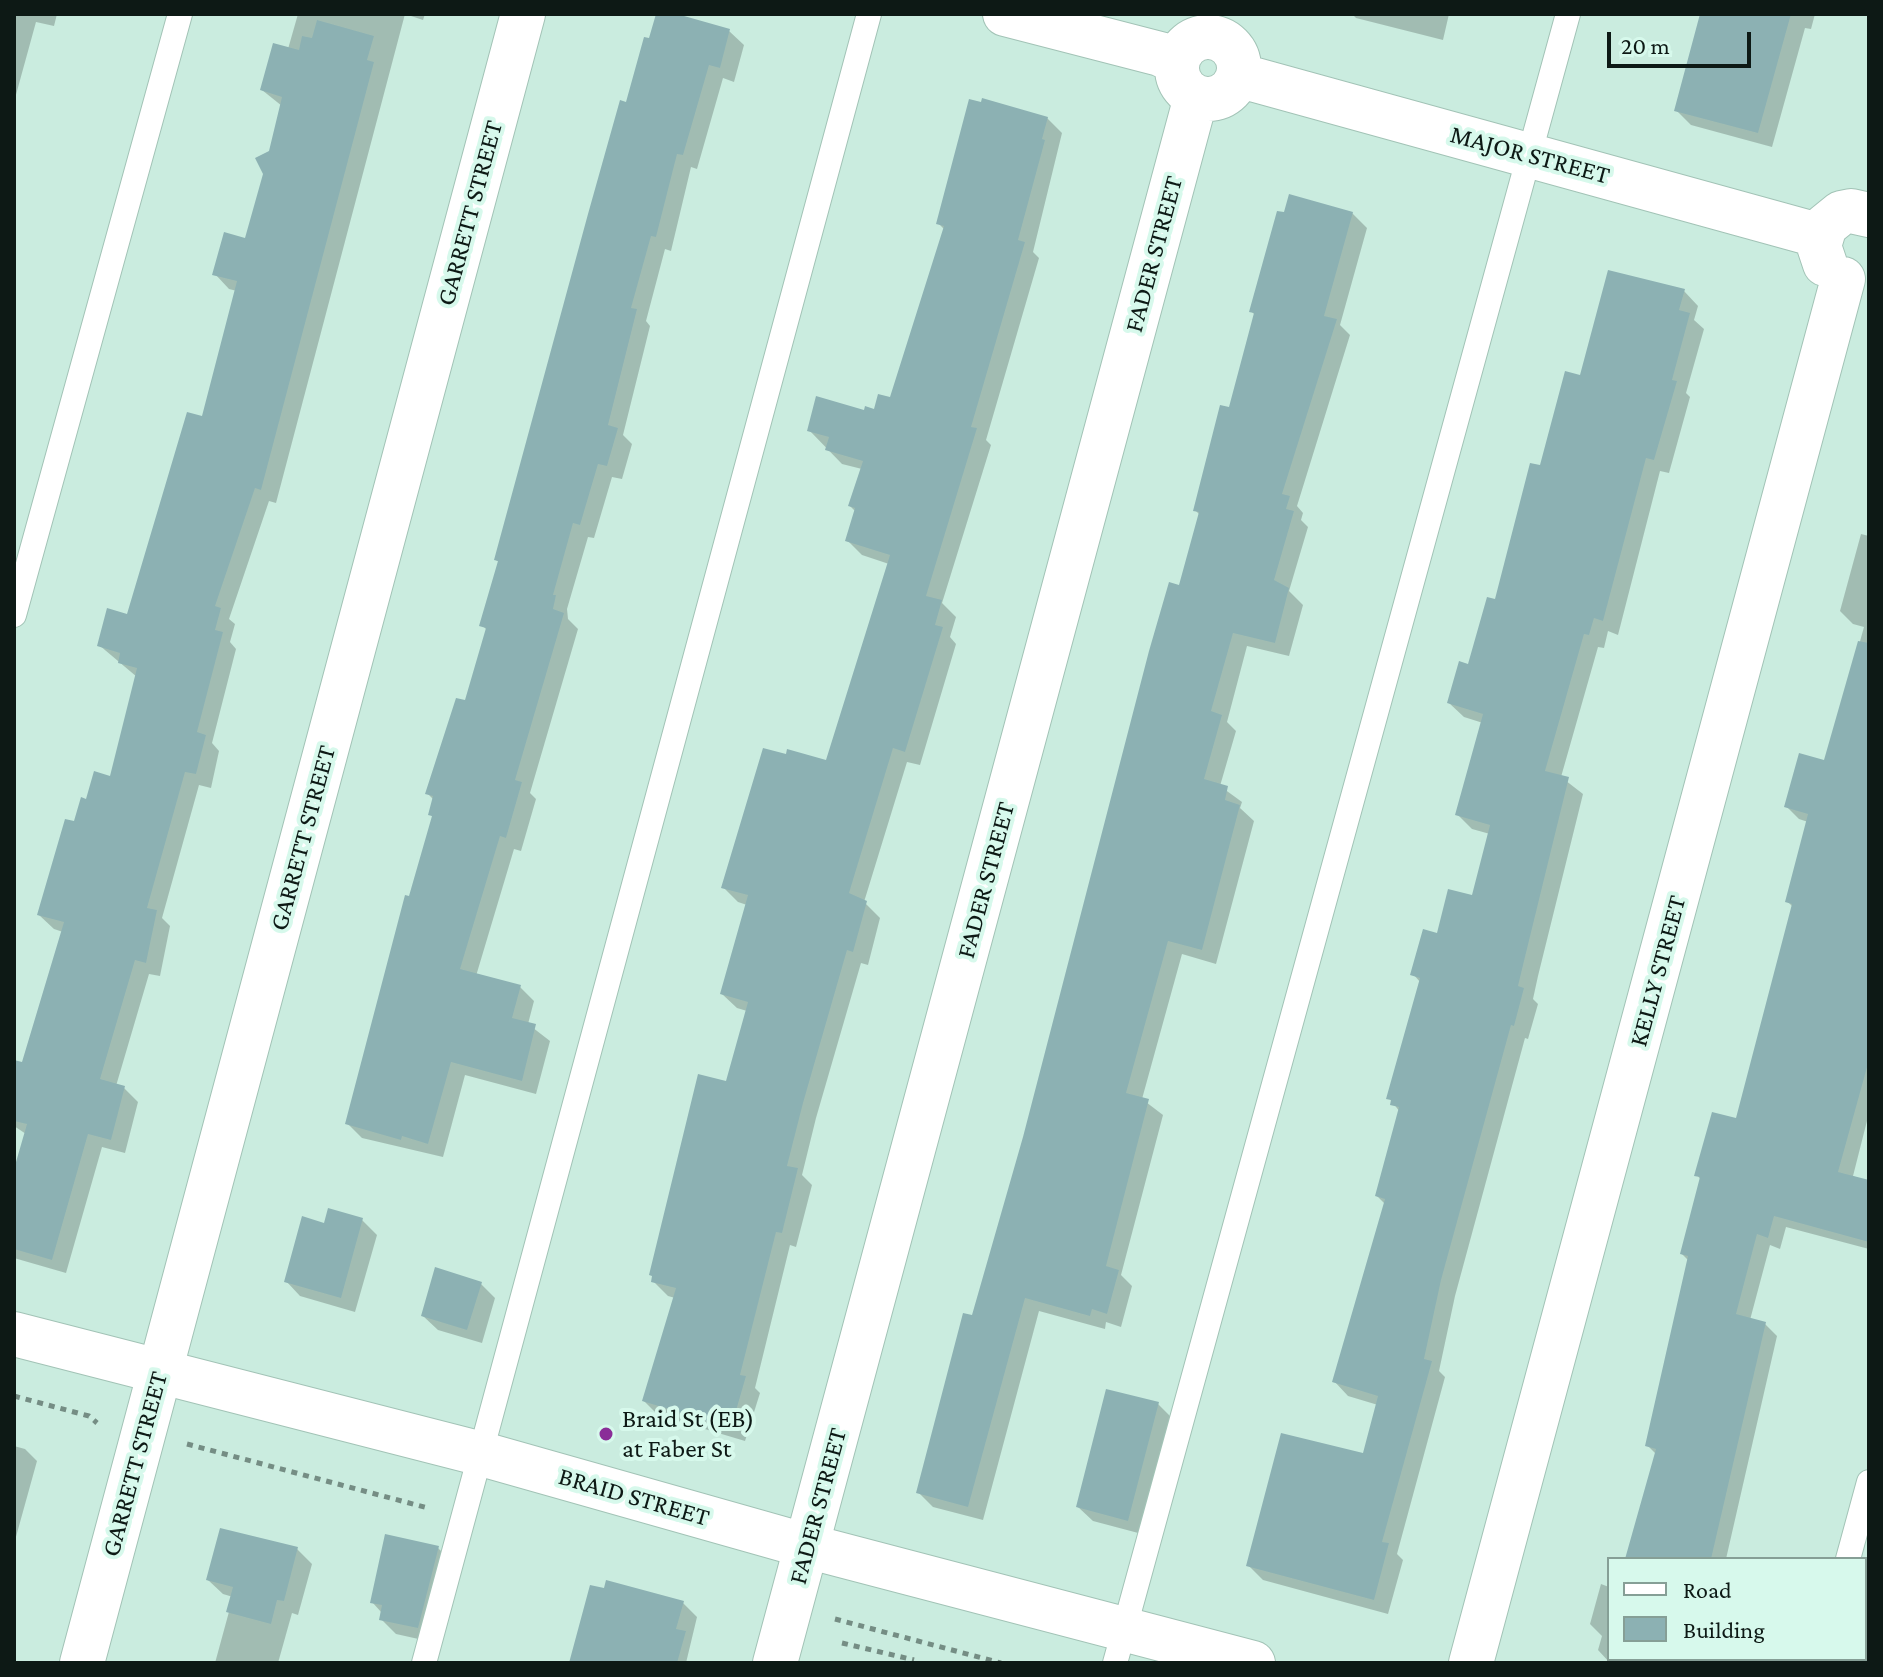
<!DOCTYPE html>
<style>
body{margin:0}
#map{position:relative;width:1883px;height:1677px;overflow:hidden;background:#caecdf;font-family:"Crimson Pro",serif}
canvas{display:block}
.frame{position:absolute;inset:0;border:16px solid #0d1915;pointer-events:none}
.legend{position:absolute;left:1607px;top:1557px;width:260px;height:104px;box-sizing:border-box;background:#d7f9ec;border:2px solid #869f96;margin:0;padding:10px 14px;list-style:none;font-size:24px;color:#0d1915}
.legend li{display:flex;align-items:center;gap:16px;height:40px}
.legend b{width:40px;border:2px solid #869f96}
.scale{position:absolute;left:1607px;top:32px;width:144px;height:36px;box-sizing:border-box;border:4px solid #0d1915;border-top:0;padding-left:10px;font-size:24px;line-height:28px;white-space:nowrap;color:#0d1915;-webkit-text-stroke:6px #d7f9ec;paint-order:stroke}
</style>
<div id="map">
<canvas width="1883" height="1677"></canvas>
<div class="frame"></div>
<ul class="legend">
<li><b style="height:10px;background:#fff"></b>Road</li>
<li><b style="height:22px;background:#8cb1b3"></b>Building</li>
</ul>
<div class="scale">20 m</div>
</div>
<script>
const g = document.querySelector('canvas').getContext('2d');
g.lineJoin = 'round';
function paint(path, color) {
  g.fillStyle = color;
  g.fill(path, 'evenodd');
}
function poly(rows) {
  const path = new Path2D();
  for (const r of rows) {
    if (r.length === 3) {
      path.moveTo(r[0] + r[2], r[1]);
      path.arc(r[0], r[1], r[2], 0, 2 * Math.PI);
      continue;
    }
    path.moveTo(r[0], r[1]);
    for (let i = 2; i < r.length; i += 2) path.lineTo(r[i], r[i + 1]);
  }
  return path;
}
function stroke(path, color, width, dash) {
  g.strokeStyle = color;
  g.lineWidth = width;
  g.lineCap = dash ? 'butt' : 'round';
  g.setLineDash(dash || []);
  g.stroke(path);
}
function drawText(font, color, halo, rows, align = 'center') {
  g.font = font + ' "Crimson Pro",serif';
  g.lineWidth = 8;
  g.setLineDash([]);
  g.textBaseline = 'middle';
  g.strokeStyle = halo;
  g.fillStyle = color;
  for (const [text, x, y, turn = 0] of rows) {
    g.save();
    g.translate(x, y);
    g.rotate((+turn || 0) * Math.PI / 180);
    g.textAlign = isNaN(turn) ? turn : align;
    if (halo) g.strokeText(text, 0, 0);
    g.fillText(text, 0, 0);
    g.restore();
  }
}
paint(poly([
 [14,14,57,14,54,26,36,22,14,102],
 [298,14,425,14,423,20,405,14,276,503,269,501,229,619,235,624,230,642,236,649,212,743,219,751,211,788,199,785,162,918,170,926,160,976,149,974,116,1086,124,1088,138,1102,125,1153,102,1147,66,1273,14,1258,14,1176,26,1134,14,1126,14,1084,23,1065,63,932,54,929,39,915,76,824,88,801,112,778,137,677,99,645,128,617,203,418,237,291,229,289,215,274,246,241,282,106,262,90,288,49],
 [659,14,729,31,744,45,734,82,723,78,697,169,691,167,671,251,665,249,646,321,650,326,623,435,632,444,622,479,612,477,594,538,588,537,567,609,568,619,578,629,530,793,536,799,521,851,514,849,476,976,520,987,534,1001,528,1024,550,1041,536,1094,465,1075,443,1157,362,1138,348,1124,434,818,430,814,434,800,428,794,466,703,487,630,482,625,499,562,496,560,628,104],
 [1352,14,1449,14,1443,40,1356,18],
 [1709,14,1815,14,1811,29,1805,28,1772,147,1691,125,1676,110],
 [1047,118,1062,133,1033,252,1039,258,986,440,991,445,942,603,956,617,950,637,956,644,920,765,907,762,864,902,880,918,868,965,861,963,816,1118,802,1175,812,1185,796,1247,790,1245,755,1388,760,1393,745,1441,658,1415,644,1401,675,1298,668,1296,653,1281,728,1084,747,1011,737,1008,722,994,747,905,738,902,723,887,827,763,889,564,862,555,847,540,856,512,850,506,862,469,842,464,809,430,876,412,891,399,945,230,939,224],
 [1352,213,1367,228,1340,325,1350,335,1297,506,1303,513,1301,520,1308,527,1289,591,1303,605,1289,656,1247,646,1227,722,1236,731,1220,786,1242,802,1240,808,1254,821,1216,964,1182,954,1142,1099,1163,1115,1121,1275,1132,1286,1121,1327,1106,1322,1105,1329,1039,1311,983,1520,933,1507,918,1492,973,1318,1181,587,1200,515,1195,510,1230,410,1255,315,1251,311],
 [1684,291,1698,306,1694,320,1704,329,1686,393,1690,397,1669,473,1660,471,1618,635,1608,631,1604,648,1598,647,1561,777,1583,794,1538,976,1533,999,1538,1004,1528,1039,1525,1038,1455,1296,1439,1371,1445,1377,1397,1554,1403,1560,1388,1614,1263,1580,1248,1565,1364,1455,1378,1405,1348,1396,1334,1381,1385,1204,1377,1196,1400,1112,1389,1098,1421,983,1413,974,1438,935,1473,898,1490,834,1472,829,1458,815,1483,723,1464,717,1449,703,1469,666,1496,601,1541,468,1581,377],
 [1861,534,1869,536,1869,1113,1853,1176,1869,1184,1869,1249,1786,1227,1780,1249,1770,1245,1750,1320,1765,1324,1777,1336,1726,1559,1627,1559,1656,1454,1648,1446,1689,1261,1682,1254,1701,1180,1697,1175,1737,1121,1793,907,1787,901,1808,822,1799,819,1786,806,1826,763,1864,627,1853,624,1840,611],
 [362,1220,377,1235,355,1312,300,1296,286,1281,325,1225],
 [481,1284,495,1298,482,1343,438,1330,423,1316],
 [1158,1404,1173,1419,1142,1534,1093,1521,1078,1507],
 [14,1446,25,1449,37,1461,14,1544],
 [438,1548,453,1563,432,1642,396,1634,381,1619,382,1613,372,1602],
 [297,1549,312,1564,298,1615,292,1613,278,1663,215,1663,233,1597,223,1594,208,1580],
 [1601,1584,1609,1587,1609,1659,1700,1659,1699,1663,1610,1663,1598,1650,1602,1636,1590,1624],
 [683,1603,697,1617,686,1663,571,1663]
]), '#0003');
paint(poly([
 [656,14,677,14,730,29,720,68,709,65,683,155,677,154,656,237,651,236,631,308,637,309,608,425,618,428,607,466,598,464,580,525,573,523,553,595,556,595,553,609,564,613,515,780,522,782,506,838,500,836,460,969,521,985,512,1018,536,1024,522,1081,451,1062,428,1144,402,1136,401,1140,345,1124,405,895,409,896,432,816,428,815,433,796,425,794,456,698,465,700,486,628,479,626,498,561,494,560,588,214,620,100,626,102,644,37,649,38],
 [1700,14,1791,14,1758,133,1674,111],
 [317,20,374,36,367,60,374,62,261,490,255,488,215,606,221,608,215,630,223,632,197,732,206,735,196,774,185,772,147,908,157,910,146,963,135,960,100,1079,125,1086,111,1140,88,1134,52,1260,14,1249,14,1169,27,1124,14,1121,14,1060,22,1062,64,922,37,915,65,819,74,821,81,797,86,799,94,771,110,776,137,668,118,663,120,653,97,646,107,608,127,614,187,412,202,416,237,281,212,275,224,232,245,238,263,174,255,158,269,151,282,97,260,90,273,43,299,50,302,36,312,38],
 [982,98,1048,117,1042,139,1045,140,1018,240,1025,242,971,427,977,428,926,596,942,600,935,625,943,627,905,752,893,748,849,893,867,901,853,952,847,950,803,1103,787,1166,798,1168,782,1233,776,1232,740,1375,746,1376,731,1428,642,1401,676,1288,651,1282,652,1276,649,1275,698,1074,726,1081,748,1002,720,994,748,895,721,888,763,748,786,754,787,749,826,760,890,555,845,541,855,508,848,506,863,461,825,450,829,437,807,431,816,396,864,410,865,406,874,409,878,394,890,397,944,226,936,224,969,99,981,102],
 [1289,194,1353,212,1324,316,1337,319,1282,494,1290,496,1286,509,1294,511,1274,580,1289,588,1275,643,1233,633,1211,711,1222,715,1204,779,1228,786,1225,800,1240,805,1202,950,1168,941,1126,1093,1149,1099,1106,1266,1119,1270,1107,1314,1092,1309,1090,1316,1025,1298,968,1507,916,1493,963,1313,972,1315,1023,1137,1149,651,1169,582,1179,585,1199,512,1193,511,1220,405,1229,407,1254,313,1249,312,1277,211,1284,212],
 [1608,270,1685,289,1679,310,1690,313,1672,380,1677,381,1654,460,1646,458,1603,621,1594,618,1589,635,1584,634,1545,771,1569,777,1524,961,1518,986,1524,988,1514,1026,1511,1025,1441,1280,1424,1359,1432,1361,1382,1542,1389,1543,1374,1600,1246,1566,1281,1433,1363,1453,1378,1396,1332,1382,1385,1199,1375,1196,1399,1107,1390,1105,1391,1100,1386,1099,1420,978,1410,975,1423,929,1437,933,1448,889,1472,895,1490,825,1455,815,1483,714,1447,703,1459,661,1468,664,1487,597,1495,599,1530,463,1540,465,1565,371,1580,375],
 [1858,641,1869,643,1869,1060,1838,1172,1869,1180,1869,1242,1774,1216,1768,1238,1757,1234,1736,1314,1766,1322,1711,1559,1625,1559,1656,1449,1645,1446,1688,1256,1680,1254,1700,1177,1694,1176,1712,1112,1736,1118,1792,904,1785,902,1808,814,1784,807,1799,753,1824,760],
 [328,1208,363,1218,341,1298,284,1282,302,1216,324,1223],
 [435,1267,482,1282,467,1330,421,1316],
 [1106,1389,1159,1402,1128,1521,1076,1507],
 [220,1528,298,1547,284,1601,277,1600,271,1624,226,1612,233,1587,206,1580],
 [385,1534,439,1546,418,1628,379,1620,382,1605,370,1603],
 [606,1580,684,1601,676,1629,686,1631,677,1663,569,1663,590,1585,604,1588]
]), '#8cb1b3');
const lane = poly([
 [14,615,180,14],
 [1848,1559,1869,1482],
 [424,1663,869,14],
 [1115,1663,1568,14],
 [1820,1663,1821,1659]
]);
const street = poly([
 [1005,14,1160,54,1177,62],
 [1208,68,31],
 [1238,79,1252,79,1821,236],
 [1825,264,1819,246,1825,226,1841,213,1851,211,1869,215],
 [82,1663,523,14],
 [775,1663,1196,97],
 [1471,1663,1843,279]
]);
const secondary = poly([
 [14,1334,482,1454,807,1546,1253,1663]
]);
stroke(lane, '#a2c3b6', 26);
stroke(street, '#a2c3b6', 46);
stroke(secondary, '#a2c3b6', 46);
stroke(poly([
 [14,1396,89,1416,97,1423],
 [187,1444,428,1508],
 [835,1619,1001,1663],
 [842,1643,914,1660]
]), '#758d84', 5, [6, 6]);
stroke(lane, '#fff', 24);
stroke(street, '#fff', 44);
stroke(secondary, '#fff', 44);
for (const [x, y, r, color] of [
 [606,1434,8,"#8a2d98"]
]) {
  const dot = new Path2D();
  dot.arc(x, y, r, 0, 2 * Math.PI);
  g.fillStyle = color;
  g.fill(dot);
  stroke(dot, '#d7f9ec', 3);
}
drawText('26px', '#0d1915', '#d7f9ec', [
 ["MAJOR STREET",1530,155,15],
 ["GARRETT STREET",470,213,-75],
 ["FADER STREET",1154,254,-75],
 ["GARRETT STREET",303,838,-75],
 ["FADER STREET",986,880,-75],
 ["KELLY STREET",1658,971,-75],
 ["GARRETT STREET",135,1464,-75],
 ["BRAID STREET",634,1497,16],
 ["FADER STREET",818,1506,-75]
]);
drawText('26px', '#0d1915', '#d7f9ec', [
 ["Braid St (EB)",622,1419],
 ["at Faber St",622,1449]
], 'left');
</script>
